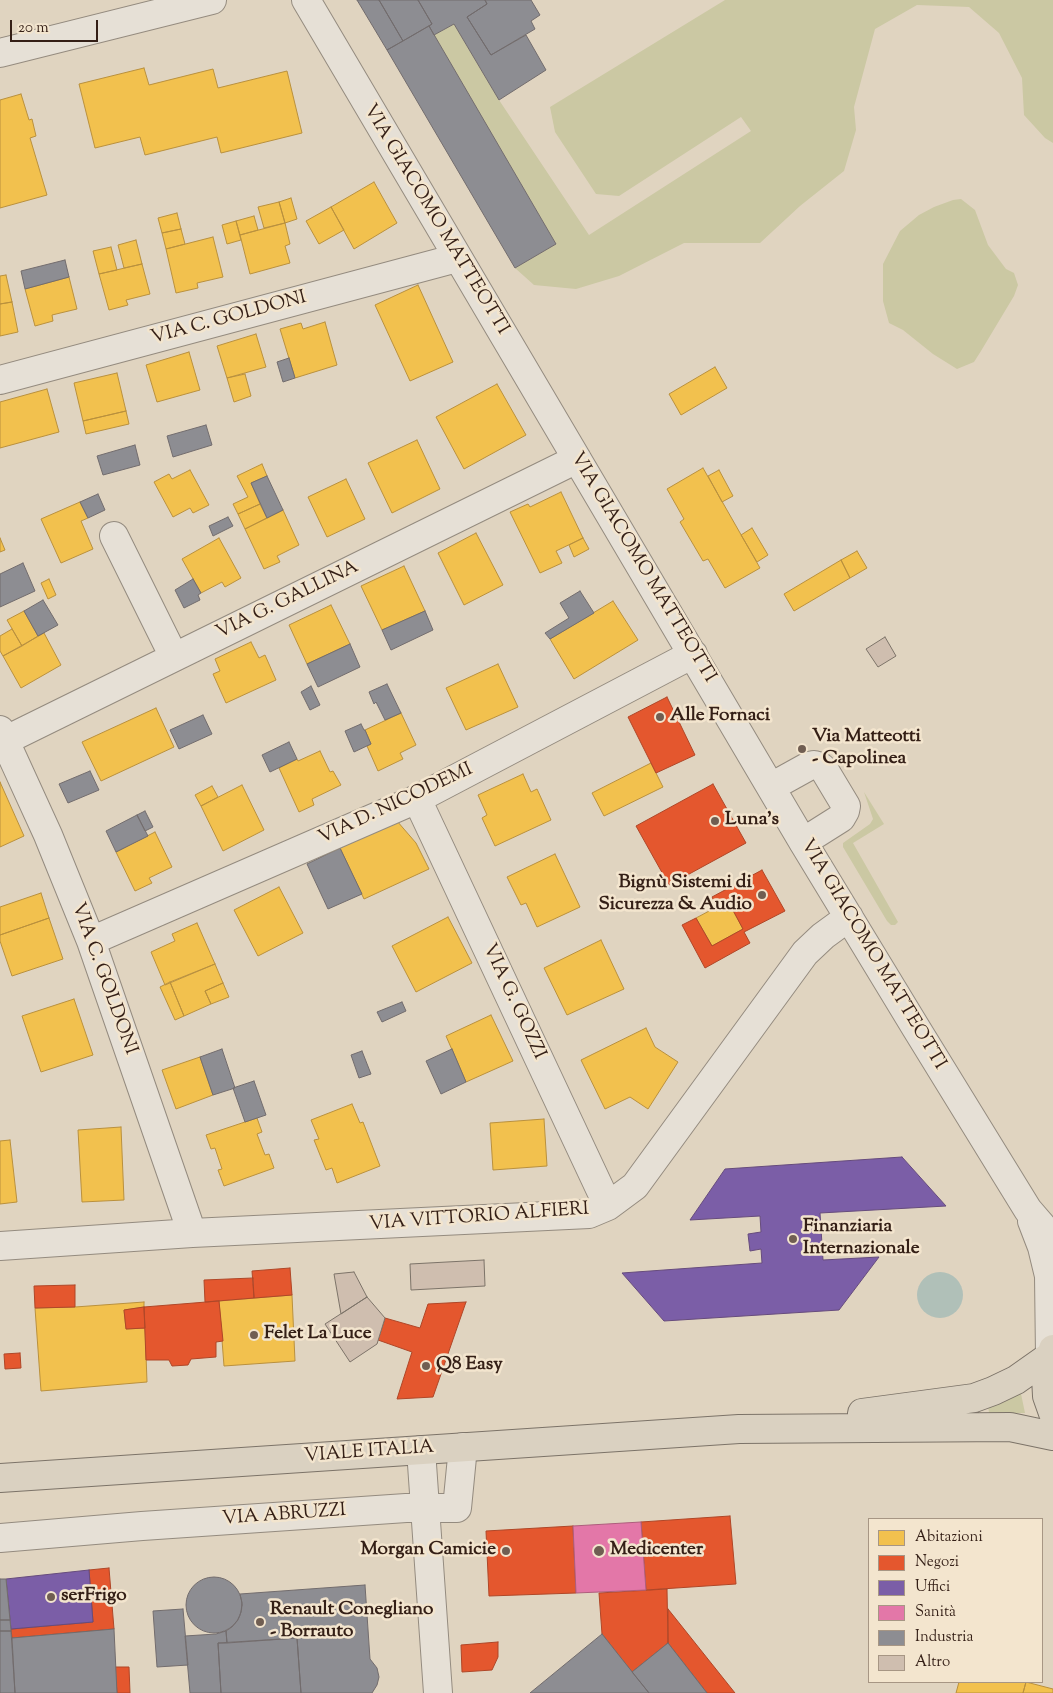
<!DOCTYPE html>
<meta charset="utf-8">
<style>
body{margin:0}
#map{position:relative;width:1053px;height:1693px;overflow:hidden;background:#e0d4c0;font-family:"Sorts Mill Goudy",serif}
canvas{display:block}
.legend{position:absolute;left:868px;top:1518px;width:175px;height:165px;box-sizing:border-box;background:#f3e5ce;border:1px solid #a79684;margin:0;padding:6px 9px;list-style:none;font-size:15px;color:#341f16}
.legend li{display:flex;align-items:center;gap:10px;height:25px}
.legend b{width:25px;border:1px solid #a79684}
.scale{position:absolute;left:10px;top:20px;width:88px;height:22px;box-sizing:border-box;border:2px solid #341f16;border-top:0;padding-left:6px;font-size:15px;line-height:18px;white-space:nowrap;color:#341f16;-webkit-text-stroke:4px #f3e5ce;paint-order:stroke}
</style>
<div id="map">
<canvas width="1053" height="1693"></canvas>
<ul class="legend">
<li><b style="height:14px;background:#f2c14e"></b>Abitazioni</li>
<li><b style="height:14px;background:#e4572e"></b>Negozi</li>
<li><b style="height:14px;background:#7b5ea7"></b>Uffici</li>
<li><b style="height:14px;background:#e377a8"></b>Sanità</li>
<li><b style="height:14px;background:#8d8d92"></b>Industria</li>
<li><b style="height:14px;background:#cfbeaf"></b>Altro</li>
</ul>
<div class="scale">20 m</div>
</div>
<script>
const g = document.querySelector('canvas').getContext('2d');
g.lineJoin = 'round';
function paint(path, color) {
  g.fillStyle = color;
  g.fill(path, 'evenodd');
}
function poly(rows) {
  const path = new Path2D();
  for (const r of rows) {
    if (r.length === 3) {
      path.moveTo(r[0] + r[2], r[1]);
      path.arc(r[0], r[1], r[2], 0, 2 * Math.PI);
      continue;
    }
    path.moveTo(r[0], r[1]);
    for (let i = 2; i < r.length; i += 2) path.lineTo(r[i], r[i + 1]);
  }
  return path;
}
function stroke(path, color, width, dash) {
  g.strokeStyle = color;
  g.lineWidth = width;
  g.lineCap = dash ? 'butt' : 'round';
  g.setLineDash(dash || []);
  g.stroke(path);
}
function drawText(font, color, halo, rows, align = 'center') {
  g.font = font + ' "Sorts Mill Goudy",serif';
  g.lineWidth = 5;
  g.setLineDash([]);
  g.textBaseline = 'middle';
  g.strokeStyle = halo;
  g.fillStyle = color;
  for (const [text, x, y, turn = 0] of rows) {
    g.save();
    g.translate(x, y);
    g.rotate((+turn || 0) * Math.PI / 180);
    g.textAlign = isNaN(turn) ? turn : align;
    if (halo) g.strokeText(text, 0, 0);
    g.fillText(text, 0, 0);
    g.restore();
  }
}
paint(poly([
 [725,0,1053,0,1053,143,1045,138,1024,115,1022,78,999,33,969,7,917,5,875,29,854,107,856,130,844,171,800,206,760,243,684,243,619,276,576,289,534,285,515,268,556,244,434,35,454,24,499,100,589,235,751,131,741,117,619,196,596,194,555,132,550,107],
 [961,199,975,210,988,245,1006,269,1014,273,1018,285,1014,296,981,351,974,362,957,369,933,354,903,330,889,323,883,301,883,264,900,231,919,215,934,207,953,200],
 [864,792,884,824,853,843,898,922,895,925,891,925,887,921,843,847,843,843,870,824,873,819],
 [1020,1389,1025,1413,989,1413,988,1405]
]), '#cbc8a3');
paint(poly([
 [940,1295,23]
]), '#b0c0b8');
const homes = poly([
 [144,68,149,85,213,69,218,88,287,71,302,133,221,153,217,137,145,155,140,137,95,148,79,84,144,68],
 [21,94,29,120,32,119,36,136,30,138,47,195,0,208,0,100,21,94],
 [374,182,397,223,354,249,331,207,374,182],
 [291,198,297,219,285,223,279,202,291,198],
 [279,202,285,223,264,228,258,207,279,202],
 [331,207,344,230,319,244,306,221,331,207],
 [177,213,181,229,162,233,158,218,177,213],
 [254,216,258,230,240,235,236,221,254,216],
 [236,221,241,240,227,244,222,225,236,221],
 [285,223,290,244,285,246,290,263,250,274,240,235,285,223],
 [181,229,185,244,166,249,162,233,181,229],
 [213,237,223,277,197,283,198,288,176,293,166,249,213,237],
 [136,240,142,264,124,268,118,245,136,240],
 [111,247,117,270,99,274,93,251,111,247],
 [142,264,150,294,126,300,128,305,109,310,99,274,142,264],
 [6,275,12,302,0,304,0,276,6,275],
 [69,277,77,309,52,315,53,321,35,326,25,289,69,277],
 [418,285,453,362,410,381,375,305,418,285],
 [12,302,18,332,0,336,0,304,12,302],
 [325,322,337,365,295,378,280,329,301,323,303,329,325,322],
 [256,334,266,367,227,378,217,346,256,334],
 [189,352,200,390,157,402,146,365,189,352],
 [715,367,727,388,681,415,669,394,715,367],
 [117,373,126,411,83,421,74,383,117,373],
 [245,374,251,396,234,402,227,378,245,374],
 [497,384,526,435,464,469,436,417,497,384],
 [47,389,59,432,0,448,0,402,47,389],
 [126,411,129,424,86,434,83,421,126,411],
 [417,440,440,489,392,513,368,463,417,440],
 [262,464,267,476,251,483,260,504,238,514,233,504,248,497,237,476,262,464],
 [703,468,760,568,725,588,708,559,703,561,680,522,684,519,667,489,703,468],
 [190,470,209,505,193,513,190,508,173,517,154,482,169,474,172,479,190,470],
 [719,470,733,496,722,502,708,476,719,470],
 [346,479,365,519,327,537,308,497,346,479],
 [561,492,583,538,556,551,562,563,540,573,510,512,528,504,530,507,561,492],
 [80,502,88,518,81,521,93,549,61,563,41,519,80,502],
 [260,504,267,518,245,529,238,514,260,504],
 [283,510,299,545,277,556,280,562,264,569,245,529,283,510],
 [752,528,768,555,757,562,741,535,752,528],
 [476,533,503,585,464,605,438,553,476,533],
 [0,538,5,550,0,552,0,538],
 [219,538,241,578,225,587,222,582,201,593,182,559,219,538],
 [583,538,589,549,574,557,569,545,583,538],
 [857,551,867,568,850,578,841,560,857,551],
 [841,560,850,578,794,611,784,594,841,560],
 [404,566,425,611,382,630,361,586,404,566],
 [49,579,56,595,48,599,41,583,49,579],
 [613,601,638,640,574,679,550,639,613,601],
 [331,605,350,644,307,664,289,625,331,605],
 [24,611,38,636,22,646,7,620,24,611],
 [12,629,22,646,3,656,0,651,0,636,12,629],
 [44,633,61,665,21,688,3,656,44,633],
 [251,642,259,658,265,655,276,680,226,703,213,674,220,671,215,659,251,642],
 [498,664,518,707,466,730,446,688,498,664],
 [156,708,174,747,101,781,82,742,156,708],
 [401,713,416,745,400,753,403,759,378,771,367,746,371,744,365,730,401,713],
 [320,751,330,772,333,771,341,785,312,799,314,805,299,812,279,768,297,759,298,761,320,751],
 [651,763,663,787,604,816,592,793,651,763],
 [523,774,531,792,537,789,551,820,495,846,482,818,487,815,478,795,523,774],
 [0,782,24,836,0,847,0,782],
 [242,785,264,830,223,851,201,806,242,785],
 [212,786,218,797,201,806,195,795,212,786],
 [397,821,416,843,429,869,364,899,340,848,397,821],
 [155,832,172,867,149,878,152,883,135,891,116,852,155,832],
 [555,854,580,907,537,927,526,903,521,905,507,877,555,854],
 [279,887,303,933,258,956,234,910,279,887],
 [41,893,49,918,0,935,0,907,41,893],
 [728,901,743,929,712,946,696,918,728,901],
 [448,917,472,963,416,992,392,946,448,917],
 [49,918,63,959,12,976,0,941,0,935,49,918],
 [197,923,215,964,165,985,151,952,175,941,172,934,197,923],
 [601,940,624,989,567,1015,544,968,601,940],
 [215,964,223,983,205,991,211,1004,184,1016,170,982,215,964],
 [170,982,184,1016,175,1020,160,987,170,982],
 [223,983,229,997,211,1004,205,991,223,983],
 [74,999,93,1055,41,1072,22,1016,74,999],
 [491,1015,513,1061,466,1082,446,1036,491,1015],
 [646,1028,655,1047,678,1062,648,1109,630,1097,605,1109,581,1060,646,1028],
 [200,1057,213,1095,176,1109,162,1070,200,1057],
 [352,1104,360,1123,363,1122,380,1166,337,1183,332,1168,326,1170,314,1140,319,1139,311,1120,352,1104],
 [257,1118,262,1132,257,1134,265,1155,269,1154,274,1168,224,1186,218,1170,222,1169,215,1148,211,1149,206,1135,257,1118],
 [544,1119,547,1166,493,1170,490,1123,544,1119],
 [121,1127,124,1200,82,1202,78,1130,121,1127],
 [10,1140,17,1202,0,1204,0,1141,10,1140],
 [292,1295,295,1361,224,1366,219,1301,292,1295],
 [144,1302,144,1307,124,1310,126,1329,145,1328,147,1382,41,1391,35,1308,75,1307,144,1302],
 [959,1682,1026,1682,1023,1693,956,1693,959,1682],
 [1026,1682,1053,1689,1053,1693,1023,1693,1026,1682]
]);
paint(homes, '#f2c14e');
stroke(homes, '#b9903d', 1);
const shops = poly([
 [667,697,695,755,656,773,628,717,667,697],
 [713,784,746,843,669,885,636,826,713,784],
 [762,870,785,911,744,932,750,943,705,968,682,925,696,918,712,946,743,929,728,901,717,907,712,897,762,870],
 [290,1268,292,1295,254,1298,252,1271,290,1268],
 [253,1278,254,1298,205,1302,204,1280,253,1278],
 [75,1285,75,1307,35,1308,34,1286,75,1285],
 [219,1301,223,1341,216,1342,216,1357,191,1359,188,1365,172,1366,169,1360,146,1360,144,1307,219,1301],
 [466,1302,433,1397,397,1399,412,1352,378,1340,385,1318,420,1328,428,1304,466,1302],
 [144,1307,145,1328,126,1329,124,1310,144,1307],
 [20,1353,21,1368,5,1369,4,1354,20,1353],
 [730,1516,736,1584,646,1590,641,1522,730,1516],
 [573,1526,576,1593,489,1596,486,1531,573,1526],
 [109,1568,114,1629,12,1638,11,1629,93,1622,89,1570,109,1568],
 [667,1589,668,1643,632,1672,602,1634,599,1593,667,1589],
 [668,1609,735,1693,707,1693,668,1643,668,1609],
 [498,1642,498,1657,492,1670,462,1672,461,1645,498,1642],
 [115,1667,129,1667,130,1693,117,1693,115,1667]
]);
paint(shops, '#e4572e');
stroke(shops, '#af4627', 1);
const offices = poly([
 [902,1157,946,1206,820,1213,823,1260,879,1257,839,1310,664,1321,622,1273,762,1263,761,1249,750,1251,748,1234,761,1232,760,1216,690,1220,725,1169,902,1157],
 [89,1570,93,1622,11,1629,6,1579,89,1570]
]);
paint(offices, '#7b5ea7');
stroke(offices, '#664b7c', 1);
const health = poly([
 [641,1522,646,1590,576,1593,573,1526,641,1522]
]);
paint(health, '#e377a8');
stroke(health, '#ae5d7c', 1);
const industry = poly([
 [357,0,379,0,403,41,387,50,357,0],
 [379,0,418,0,432,24,403,41,379,0],
 [418,0,485,0,487,4,467,17,491,55,526,35,546,70,499,100,454,24,434,35,429,26,432,24,418,0],
 [485,0,531,0,540,15,531,21,535,29,491,55,467,17,487,4,485,0],
 [429,26,556,244,515,268,387,50,429,26],
 [65,260,69,277,25,289,21,271,65,260],
 [289,358,295,378,283,382,277,362,289,358],
 [206,425,212,445,173,457,167,436,206,425],
 [135,445,140,465,103,475,97,456,135,445],
 [267,476,283,510,267,518,251,483,267,476],
 [98,494,105,510,88,518,80,502,98,494],
 [228,517,233,526,213,536,209,526,228,517],
 [23,563,35,591,0,607,0,574,23,563],
 [193,579,201,593,198,595,200,600,184,608,175,590,193,579],
 [580,591,594,613,550,639,545,633,569,618,560,603,580,591],
 [43,600,58,625,38,636,24,611,43,600],
 [425,611,433,630,391,650,382,630,425,611],
 [350,644,360,667,318,687,307,664,350,644],
 [387,684,401,713,385,720,376,702,374,704,369,692,387,684],
 [311,686,320,705,310,710,301,692,311,686],
 [203,715,212,734,179,749,170,730,203,715],
 [361,724,364,730,365,730,371,744,354,752,345,731,361,724],
 [289,742,297,759,270,772,262,755,289,742],
 [90,771,99,790,68,803,59,784,90,771],
 [145,811,153,827,145,831,137,815,145,811],
 [137,815,148,836,116,852,106,831,137,815],
 [340,848,362,894,328,909,307,864,340,848],
 [402,1002,406,1011,382,1022,377,1012,402,1002],
 [222,1049,235,1088,213,1095,200,1057,222,1049],
 [452,1049,466,1082,441,1094,426,1061,452,1049],
 [362,1051,371,1074,359,1078,351,1055,362,1051],
 [254,1081,266,1115,245,1122,233,1088,254,1081],
 [214,1605,28],
 [0,1579,6,1579,10,1620,0,1620,0,1579],
 [365,1585,370,1659,377,1668,379,1677,377,1685,372,1693,301,1693,297,1638,227,1643,226,1631,232,1627,238,1620,241,1612,242,1603,240,1594,365,1585],
 [183,1609,188,1665,157,1667,153,1611,183,1609],
 [0,1620,10,1620,11,1631,0,1631,0,1620],
 [114,1629,117,1693,15,1693,12,1638,114,1629],
 [0,1631,11,1631,15,1693,0,1693,0,1631],
 [226,1631,227,1643,218,1643,221,1693,190,1693,185,1636,216,1634,226,1631],
 [602,1634,649,1693,530,1693,602,1634],
 [297,1638,301,1693,221,1693,218,1643,297,1638],
 [668,1643,707,1693,649,1693,632,1672,668,1643]
]);
paint(industry, '#8d8d92');
stroke(industry, '#726c6d', 1);
const building = poly([
 [885,637,896,656,878,667,866,649,885,637],
 [484,1260,485,1286,411,1290,410,1264,484,1260],
 [354,1272,367,1297,341,1314,334,1274,354,1272],
 [367,1297,385,1318,377,1344,350,1362,325,1324,367,1297]
]);
paint(building, '#cfbeaf');
stroke(building, '#7c7368', 1);
const minor = poly([
 [306,0,803,842,916,1028,1028,1210,1053,1239],
 [0,53,212,0],
 [0,380,457,258],
 [114,536,174,657],
 [0,730,48,835,91,941,192,1233],
 [0,743,577,459],
 [771,787,809,766,814,765,821,767,825,771,846,806,845,811,841,818,803,842],
 [417,799,608,1206],
 [91,941,417,799,693,654],
 [1032,1221,1042,1247,1049,1276,1050,1356],
 [0,1246,192,1233,589,1214,608,1206,635,1186,805,953,823,936,849,917],
 [421,1450,438,1693],
 [0,1538,142,1526,406,1508,457,1508,463,1447]
]);
const major = poly([
 [1053,1349,1046,1376,1047,1396,1053,1413],
 [862,1413,974,1398,993,1391,1016,1380,1050,1356],
 [0,1478,739,1429,1010,1427,1053,1436]
]);
stroke(minor, '#948b7f', 30);
stroke(major, '#7c7368', 30);
stroke(minor, '#e6e0d6', 28);
stroke(major, '#dad1c1', 28);
for (const [x, y, r, color] of [
 [660,717,5,"#705e52"],
 [802,749,5,"#705e52"],
 [715,821,5,"#705e52"],
 [762,895,5,"#705e52"],
 [793,1239,5,"#705e52"],
 [254,1335,5,"#705e52"],
 [426,1366,5,"#705e52"],
 [506,1551,5,"#705e52"],
 [599,1551,6,"#705e52"],
 [51,1597,5,"#705e52"],
 [260,1622,5,"#705e52"]
]) {
  const dot = new Path2D();
  dot.arc(x, y, r, 0, 2 * Math.PI);
  g.fillStyle = color;
  g.fill(dot);
  stroke(dot, '#f3e5ce', 2);
}
drawText('19px', '#341f16', '#f3e5ce', [
 ["VIA GIACOMO MATTEOTTI",435,220,59],
 ["VIA C. GOLDONI",229,319,-15],
 ["VIA GIACOMO MATTEOTTI",642,568,59],
 ["VIA G. GALLINA",288,601,-26],
 ["VIA D. NICODEMI",396,805,-25],
 ["VIA GIACOMO MATTEOTTI",872,955,59],
 ["VIA C. GOLDONI",103,979,70],
 ["VIA G. GOZZI",513,1002,65],
 ["VIA VITTORIO ALFIERI",479,1218,-4],
 ["VIALE ITALIA",369,1453,-4],
 ["VIA ABRUZZI",284,1516,-4]
]);
drawText('bold 19px', '#341f16', '#f3e5ce', [
 ["Alle Fornaci",670,717],
 ["Via Matteotti",812,738],
 ["- Capolinea",812,760],
 ["Luna's",725,821],
 ["Bignù Sistemi di",752,884,"right"],
 ["Sicurezza & Audio",752,906,"right"],
 ["Finanziaria",803,1228],
 ["Internazionale",803,1250],
 ["Felet La Luce",264,1335],
 ["Q8 Easy",436,1366],
 ["Morgan Camicie",496,1551,"right"],
 ["Medicenter",610,1551],
 ["serFrigo",61,1597],
 ["Renault Conegliano",270,1611],
 ["- Borrauto",270,1633]
], 'left');
</script>
